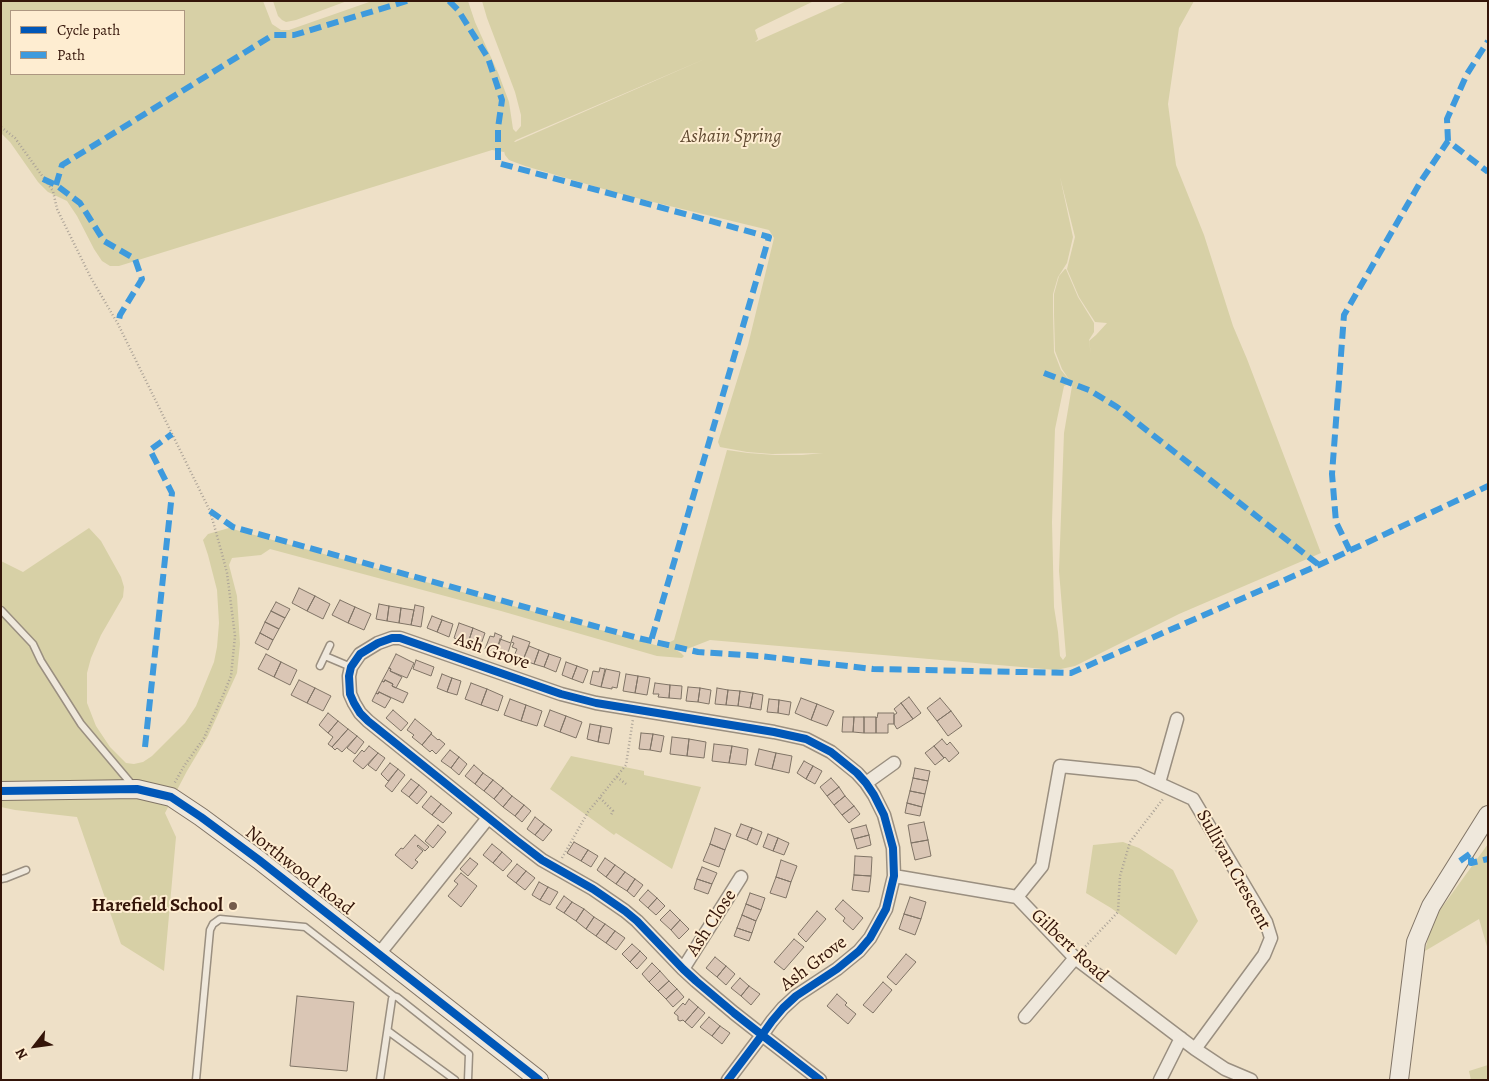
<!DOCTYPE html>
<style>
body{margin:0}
#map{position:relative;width:1489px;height:1081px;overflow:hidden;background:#eee0c7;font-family:Alegreya,serif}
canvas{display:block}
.frame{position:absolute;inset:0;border:2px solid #341509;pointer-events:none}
.legend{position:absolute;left:10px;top:10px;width:175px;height:65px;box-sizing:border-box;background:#feedd1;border:1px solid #ad9781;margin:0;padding:6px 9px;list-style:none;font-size:15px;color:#341509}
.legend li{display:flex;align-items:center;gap:10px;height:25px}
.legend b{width:25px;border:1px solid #ad9781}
.north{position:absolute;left:10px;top:1021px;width:50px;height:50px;-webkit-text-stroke:4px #feedd1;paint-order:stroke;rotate:240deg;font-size:14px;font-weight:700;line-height:20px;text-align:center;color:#341509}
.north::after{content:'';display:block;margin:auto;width:18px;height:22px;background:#341509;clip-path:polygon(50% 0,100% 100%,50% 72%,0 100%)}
</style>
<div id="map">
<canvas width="1489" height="1081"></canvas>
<div class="frame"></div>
<ul class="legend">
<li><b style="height:6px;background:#0057b8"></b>Cycle path</li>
<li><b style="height:6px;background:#3e9add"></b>Path</li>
</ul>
<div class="north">N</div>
</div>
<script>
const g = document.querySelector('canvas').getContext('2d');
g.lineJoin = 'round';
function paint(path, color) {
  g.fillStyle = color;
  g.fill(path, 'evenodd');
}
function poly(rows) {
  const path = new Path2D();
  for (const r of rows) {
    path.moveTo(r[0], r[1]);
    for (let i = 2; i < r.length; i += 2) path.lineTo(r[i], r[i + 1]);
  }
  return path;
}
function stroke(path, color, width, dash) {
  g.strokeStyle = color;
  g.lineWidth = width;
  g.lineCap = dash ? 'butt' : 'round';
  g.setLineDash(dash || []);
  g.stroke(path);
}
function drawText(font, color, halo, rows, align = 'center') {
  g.font = font + ' Alegreya,serif';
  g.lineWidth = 4;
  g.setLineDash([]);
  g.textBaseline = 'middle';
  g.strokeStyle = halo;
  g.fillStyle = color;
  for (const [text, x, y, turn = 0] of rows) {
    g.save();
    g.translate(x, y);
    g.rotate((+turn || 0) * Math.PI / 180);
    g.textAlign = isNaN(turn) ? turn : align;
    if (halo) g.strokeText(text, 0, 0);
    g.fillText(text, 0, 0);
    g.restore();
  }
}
paint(poly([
 [1,1,263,1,272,24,281,30,289,30,372,1,468,1,475,22,499,75,509,102,513,129,516,132,521,126,521,115,515,92,487,18,482,1,814,1,758,28,755,30,758,39,755,42,847,1,1194,1,1179,28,1168,104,1176,165,1204,235,1233,326,1247,359,1321,553,1179,614,1075,666,1056,670,710,640,682,651,676,650,681,653,684,656,682,658,657,656,501,611,270,549,261,555,232,558,229,565,237,596,240,644,237,673,208,736,187,771,165,813,176,837,164,971,121,944,77,817,15,810,1,807,1,561,23,572,89,528,101,541,121,577,124,587,123,597,101,635,91,658,87,673,87,703,96,726,110,747,126,763,134,764,143,762,152,756,185,723,196,706,214,662,217,647,219,623,217,590,208,555,203,540,208,534,229,528,670,649,668,648,670,642,674,640,727,450,748,453,775,455,802,455,823,453,772,454,747,452,720,447,718,442,748,345,774,238,769,230,624,195,525,166,509,160,505,155,504,151,504,152,492,150,119,266,110,266,102,261,94,249,77,216,67,201,48,192,38,182,10,142,1,133],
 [11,11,184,11,184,74,11,74],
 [707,58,515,142,514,142,516,140],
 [1060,177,1075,237,1067,269,1079,297,1095,322,1107,323,1096,335,1089,341,1091,355,1089,340,1094,332,1094,323,1078,297,1066,269,1065,269,1059,276,1054,294,1054,314,1055,351,1062,369,1070,381,1061,370,1054,352,1053,312,1053,294,1058,277,1067,263,1073,237],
 [1068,384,1072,386,1064,433,1059,571,1066,656,1063,660,1060,656,1058,632,1054,607,1052,522,1055,429,1064,386],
 [273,1,347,1,296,20,286,22,282,20,278,16],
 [571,756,644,771,644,775,701,787,672,869,616,833,614,835,550,789],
 [1123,842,1139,848,1173,870,1198,921,1176,955,1111,908,1086,893,1093,845],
 [1488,844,1488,950,1479,919,1425,951,1432,921],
 [1488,1065,1488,1080,1471,1080,1469,1071]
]), '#d7d0a6');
const building = poly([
 [299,588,315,596,307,611,292,603,299,588],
 [315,596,330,604,323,619,307,611,315,596],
 [340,600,355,607,348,623,332,615,340,600],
 [276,602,290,609,285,618,271,611,276,602],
 [379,604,389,606,387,621,376,619,379,604],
 [415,605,424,607,421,627,411,625,415,605],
 [389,606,401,608,399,623,387,621,389,606],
 [355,607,371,614,364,630,348,623,355,607],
 [401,608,414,610,411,625,399,623,401,608],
 [271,611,285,618,279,629,265,622,271,611],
 [432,616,442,620,437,632,427,628,432,616],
 [442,620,453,624,449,637,437,632,442,620],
 [265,622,279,629,273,640,260,633,265,622],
 [459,623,473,628,468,643,454,638,459,623],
 [473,628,485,633,480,647,468,643,473,628],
 [260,633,273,640,268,650,255,643,260,633],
 [495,633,502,636,496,652,485,649,490,636,494,637,495,633],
 [513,636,530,642,523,660,514,656,517,649,512,647,514,643,511,642,513,636],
 [500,639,511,643,507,656,496,652,500,639],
 [529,646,539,650,534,664,523,660,529,646],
 [539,650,549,654,544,667,534,664,539,650],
 [266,654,281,662,274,677,258,669,266,654],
 [396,654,414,663,407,678,390,671,391,669,389,668,396,654],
 [549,654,561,658,556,672,544,667,549,654],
 [416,660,434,667,431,676,413,669,416,660],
 [281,662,297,670,290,685,274,677,281,662],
 [566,662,577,666,572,679,562,675,566,662],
 [577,666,588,670,583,683,572,679,577,666],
 [389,668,391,669,390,671,402,677,396,688,392,686,393,684,385,680,384,682,382,681,389,668],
 [600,668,605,669,601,687,590,684,593,671,599,672,600,668],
 [606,669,620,672,617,688,612,687,612,689,601,687,606,669],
 [442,674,452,678,447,692,437,688,442,674],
 [626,674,638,676,635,693,623,691,626,674],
 [638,676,650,678,647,695,635,693,638,676],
 [452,678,461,681,457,695,447,692,452,678],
 [299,680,315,688,307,703,291,695,299,680],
 [385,680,393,684,392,686,408,693,403,703,379,692,378,694,376,693,382,681,384,682,385,680],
 [471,683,487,689,481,705,465,699,471,683],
 [655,683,670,685,669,698,658,697,659,694,653,694,655,683],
 [670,685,682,686,681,699,669,698,670,685],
 [688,687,700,688,698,702,686,701,688,687],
 [315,688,331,696,323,711,307,703,315,688],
 [700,688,711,690,709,704,698,702,700,688],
 [717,688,728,690,726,705,715,704,717,688],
 [487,689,503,696,498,711,481,705,487,689],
 [728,690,740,691,738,706,726,705,728,690],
 [740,691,753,693,750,708,738,706,740,691],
 [379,692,391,698,385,708,372,701,376,693,378,694,379,692],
 [753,693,763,695,761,710,750,708,753,693],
 [909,697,921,713,913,719,901,703,909,697],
 [801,698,817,704,811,720,795,713,801,698],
 [940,698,951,711,937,721,927,708,940,698],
 [510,699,526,705,521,721,504,715,510,699],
 [769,699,779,700,778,713,767,712,769,699],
 [779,700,791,702,789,715,778,713,779,700],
 [901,703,913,719,897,729,894,724,894,715,897,713,894,709,901,703],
 [817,704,834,711,827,726,811,720,817,704],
 [526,705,542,711,537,726,521,721,526,705],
 [393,710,408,723,401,731,386,718,393,710],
 [550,710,566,716,560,732,544,726,550,710],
 [951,711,962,726,948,736,937,721,951,711],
 [328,713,338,721,328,733,319,725,328,713],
 [878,713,894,713,894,724,888,724,888,733,876,733,876,717,877,718,878,713],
 [566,716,582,722,576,738,560,732,566,716],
 [843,717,854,717,853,732,842,732,843,717],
 [854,717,864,717,864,733,853,732,854,717],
 [864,717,876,717,876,733,864,733,864,717],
 [415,719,432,733,422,745,412,737,414,735,407,730,415,719],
 [338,721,348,729,332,747,328,744,333,737,328,733,338,721],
 [590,724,601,726,598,742,587,739,590,724],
 [601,726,612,728,609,744,598,742,601,726],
 [348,729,357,736,342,752,337,748,335,750,332,747,348,729],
 [641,733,653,734,650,750,639,749,641,733],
 [431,734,438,740,439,739,445,744,436,754,432,750,430,752,422,745,431,734],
 [653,734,664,736,661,752,650,750,653,734],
 [357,736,364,742,355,754,347,748,357,736],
 [672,737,689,739,687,756,670,754,672,737],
 [689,739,706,742,704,758,687,756,689,739],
 [942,739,947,745,950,742,959,753,949,762,945,757,944,758,934,746,942,739],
 [714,744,732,746,729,763,712,761,714,744],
 [369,746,378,753,363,769,353,761,362,750,364,752,369,746],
 [732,746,748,749,746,765,729,763,732,746],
 [934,746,944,758,935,765,925,753,934,746],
 [759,749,776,753,772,769,755,765,759,749],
 [450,750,459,757,451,768,441,761,450,750],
 [378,753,385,758,376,771,368,765,378,753],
 [776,753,792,756,789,773,772,769,776,753],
 [459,757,467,764,459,775,451,768,459,757],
 [804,761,813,766,806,779,797,773,804,761],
 [390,763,398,769,388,781,381,774,390,763],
 [474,765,483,773,475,784,465,776,474,765],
 [813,766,822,771,815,784,806,779,813,766],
 [915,768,930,771,928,781,913,778,915,768],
 [398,769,405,775,392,792,385,786,398,769],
 [483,773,493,780,484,791,475,784,483,773],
 [831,778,839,787,827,796,820,787,831,778],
 [913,778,928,781,925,794,910,791,913,778],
 [411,779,419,785,409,797,401,791,411,779],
 [493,780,503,788,494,799,484,791,493,780],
 [419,785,427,792,417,804,409,797,419,785],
 [839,787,845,796,834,805,827,796,839,787],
 [503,788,512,796,503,807,494,799,503,788],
 [910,791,925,794,922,807,907,803,910,791],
 [431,796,441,804,432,815,422,807,431,796],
 [512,796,524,805,515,816,503,807,512,796],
 [845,796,854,806,842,815,834,805,845,796],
 [907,803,922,807,920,816,905,813,907,803],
 [441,804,452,813,443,823,432,815,441,804],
 [524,805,531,811,522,822,515,816,524,805],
 [854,806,860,814,849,823,842,815,854,806],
 [535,817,544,824,535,835,527,829,535,817],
 [924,822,928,840,911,843,908,825,924,822],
 [544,824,552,830,543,841,535,835,544,824],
 [741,824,752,828,747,840,736,836,741,824],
 [438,825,446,832,433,848,425,841,438,825],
 [866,825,869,835,854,839,851,829,866,825],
 [715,828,731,834,725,850,710,844,715,828],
 [752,828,762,832,757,845,747,840,752,828],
 [768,834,778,838,773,851,763,847,768,834],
 [415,835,429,847,425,851,418,845,417,846,423,851,415,860,418,862,412,869,395,855,401,848,403,849,415,835],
 [869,835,871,845,857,849,854,839,869,835],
 [778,838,789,843,784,855,773,851,778,838],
 [928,840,931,856,915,860,911,843,928,840],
 [574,842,588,850,581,861,567,853,574,842],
 [492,844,502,852,493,863,483,855,492,844],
 [710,844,725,850,719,867,703,861,710,844],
 [588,850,598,856,591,867,581,861,588,850],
 [502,852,512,861,503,871,493,863,502,852],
 [855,856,872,857,871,876,854,875,855,856],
 [470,858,478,864,468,876,460,869,470,858],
 [605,858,615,865,606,877,597,870,605,858],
 [781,860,797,866,791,882,776,877,781,860],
 [517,864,526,871,516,883,507,876,517,864],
 [615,865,625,872,616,884,606,877,615,865],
 [702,867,717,873,712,884,697,879,702,867],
 [526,871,535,878,525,890,516,883,526,871],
 [625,872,635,879,627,891,616,884,625,872],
 [461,873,477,886,461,907,448,896,458,884,454,881,461,873],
 [854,875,871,876,869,892,852,890,854,875],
 [776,877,791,882,786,898,770,893,776,877],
 [635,879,643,885,634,897,627,891,635,879],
 [697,879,712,884,708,894,694,889,697,879],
 [539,882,548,887,540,900,532,895,539,882],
 [548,887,558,892,550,905,540,900,548,887],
 [648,890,657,898,648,908,639,900,648,890],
 [750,893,765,898,761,910,746,904,750,893],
 [564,896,572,902,564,913,556,908,564,896],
 [910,897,926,902,921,919,904,914,910,897],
 [657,898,665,906,656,915,648,908,657,898],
 [843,900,863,918,853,930,843,921,845,918,835,909,843,900],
 [572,902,584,909,576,921,564,913,572,902],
 [746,904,761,910,756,921,742,915,746,904],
 [584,909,594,917,586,929,576,921,584,909],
 [670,910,680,920,671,930,660,920,670,910],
 [817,911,826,919,806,942,798,934,817,911],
 [904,914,921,919,915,935,899,929,904,914],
 [742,915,756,921,752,933,737,928,742,915],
 [594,917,605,924,596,936,586,929,594,917],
 [680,920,689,929,679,939,671,930,680,920],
 [605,924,615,931,606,943,596,936,605,924],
 [737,928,752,933,749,941,734,936,737,928],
 [615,931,625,938,616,950,606,943,615,931],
 [794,939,804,947,784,970,774,962,794,939],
 [632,944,640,951,630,962,622,954,632,944],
 [640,951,647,958,637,969,630,962,640,951],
 [906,954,916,962,896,985,887,977,906,954],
 [715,957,726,966,717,977,706,968,715,957],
 [652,963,660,971,649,982,642,974,652,963],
 [726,966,735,974,726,985,717,977,726,966],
 [660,971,669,981,658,991,649,982,660,971],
 [740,978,749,986,741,996,731,988,740,978],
 [669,981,677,989,666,999,658,991,669,981],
 [883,982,892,990,873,1013,863,1005,883,982],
 [749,986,760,994,751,1005,741,996,749,986],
 [677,989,684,997,673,1007,666,999,677,989],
 [837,994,847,1003,845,1005,856,1014,848,1024,827,1006,837,994],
 [297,996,354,1002,347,1071,290,1066,297,996],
 [689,999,698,1007,685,1022,683,1020,680,1021,678,1020,678,1016,674,1013,683,1003,685,1005,689,999],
 [698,1007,705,1013,692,1028,685,1022,698,1007],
 [709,1017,720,1026,712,1036,700,1027,709,1017],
 [720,1026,730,1033,722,1044,712,1036,720,1026]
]);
paint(building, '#dac6b5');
stroke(building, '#807466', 1);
const lane = poly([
 [1,610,33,644,41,661,81,724,134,787],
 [325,656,351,667],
 [320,666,330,645],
 [1,879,6,878,26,870],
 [388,1031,455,1080],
 [196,1080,210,930,213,924,220,919,305,927,394,996,397,997,469,1054,468,1080],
 [380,1080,392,999,394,996]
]);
const street = poly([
 [866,783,894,763],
 [1159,783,1177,719],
 [894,876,1017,897,1075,958,1195,1049,1225,1069,1251,1080],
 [1017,897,1042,866,1060,766,1138,774,1193,799,1266,922,1271,938,1264,955,1195,1049],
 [379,954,488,818],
 [683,969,741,877],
 [1025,1017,1075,958],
 [728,1080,762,1035,772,1021,783,1008,796,996,837,969,859,951,870,938,886,909,894,876,893,848,884,815,874,795,866,783,857,773,831,752,806,739,774,732,596,703,561,694,400,638,392,638,378,643,360,654,351,667,349,676,350,694,354,703,360,713,368,721,516,840,542,860,593,889,625,911,637,921,683,969,696,981,734,1013,762,1035,820,1080],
 [1160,1080,1181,1038]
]);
const secondary = poly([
 [1,791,137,789,171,797,201,817,259,860,539,1080],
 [1399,1080,1416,942,1431,906,1488,815]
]);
stroke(lane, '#9a8f80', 9);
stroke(street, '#9a8f80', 15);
stroke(secondary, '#807466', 20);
stroke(poly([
 [1,127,15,138,53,191,57,209,91,278,118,324,210,511,221,550,227,573,235,636,231,676,224,693,204,738,184,766,174,784],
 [617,777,626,784],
 [600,798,613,811,611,815],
 [562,858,588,812,626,765,633,719],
 [1083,949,1118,912,1120,876,1130,842,1163,799]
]), '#aba297', 2.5, [1, 2.5]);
stroke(lane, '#efe8dc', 6);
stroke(street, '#efe8dc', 12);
stroke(secondary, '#efe8dc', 18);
stroke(poly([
 [449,1,458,10,488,58,502,100,498,128,498,163,769,237,651,641],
 [1448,141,1447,119,1467,74,1488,41],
 [43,179,56,185,80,203,104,241,135,259,142,279,120,315,118,324],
 [56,185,62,165,273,35,294,35,407,1],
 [1044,373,1089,390,1117,407,1319,565],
 [210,511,233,527,638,638,698,652,760,656,873,669,1071,673,1319,565,1488,486],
 [1350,551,1336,522,1332,474,1344,315,1421,181,1448,141,1488,172],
 [145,747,172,493,150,450,172,434],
 [1460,861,1471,853,1471,863,1488,859]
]), '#3e9add', 6, [12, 6]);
stroke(poly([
 [1,791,137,789,171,797,201,817,259,860,539,1080],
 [728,1080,762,1035,772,1021,783,1008,796,996,837,969,859,951,870,938,886,909,894,876,893,848,884,815,874,795,866,783,857,773,831,752,806,739,774,732,596,703,561,694,400,638,392,638,378,643,360,654,351,667,349,676,350,694,354,703,360,713,368,721,516,840,542,860,593,889,625,911,637,921,683,969,696,981,734,1013,762,1035,820,1080]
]), '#0057b8', 8);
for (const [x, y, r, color] of [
 [233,906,5,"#755c4c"]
]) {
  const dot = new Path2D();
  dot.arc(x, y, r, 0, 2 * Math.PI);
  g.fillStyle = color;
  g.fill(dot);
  stroke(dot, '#feedd1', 2);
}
drawText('italic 19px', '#604930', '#feedd1', [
 ["Ashain Spring",731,137]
]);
drawText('19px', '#341509', '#feedd1', [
 ["Ash Grove",492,652,19],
 ["Sullivan Crescent",1233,870,61],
 ["Northwood Road",299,871,38],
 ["Ash Close",712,923,-57],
 ["Gilbert Road",1069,946,43],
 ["Ash Grove",814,964,-37]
]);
drawText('bold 19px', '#341509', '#feedd1', [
 ["Harefield School",223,906]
], 'right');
</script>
